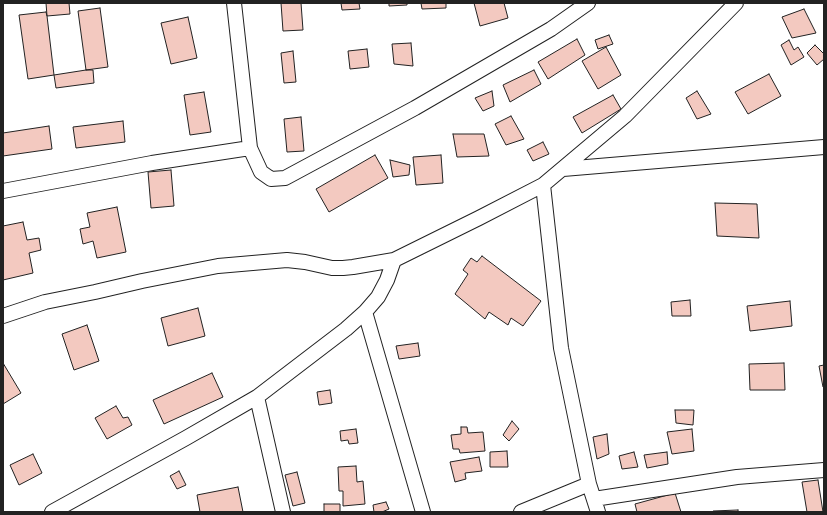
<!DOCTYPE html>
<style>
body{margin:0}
#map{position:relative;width:827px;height:515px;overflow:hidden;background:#fff;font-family:Figtree,sans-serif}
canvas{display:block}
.frame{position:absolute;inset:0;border:4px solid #222;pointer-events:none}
</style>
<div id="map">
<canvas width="827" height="515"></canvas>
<div class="frame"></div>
</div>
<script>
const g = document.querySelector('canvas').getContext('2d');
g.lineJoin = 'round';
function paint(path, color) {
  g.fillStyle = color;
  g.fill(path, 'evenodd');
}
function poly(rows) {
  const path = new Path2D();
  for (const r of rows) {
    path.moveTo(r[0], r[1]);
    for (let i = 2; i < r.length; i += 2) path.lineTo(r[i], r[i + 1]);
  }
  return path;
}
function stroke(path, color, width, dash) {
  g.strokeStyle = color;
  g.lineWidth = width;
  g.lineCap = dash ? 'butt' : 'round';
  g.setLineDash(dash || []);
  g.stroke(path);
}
const building = poly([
 [46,3,69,3,70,14,47,16,46,3],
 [281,3,301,3,303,30,283,31,281,3],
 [341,3,359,3,360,9,342,10,341,3],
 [389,3,407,3,407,5,389,6,389,3],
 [421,3,446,3,446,8,422,9,421,3],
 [474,3,504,3,508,18,480,26,474,3],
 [100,8,108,67,86,70,78,11,100,8],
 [804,9,816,33,792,38,782,17,804,9],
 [46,12,47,16,54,75,28,79,19,15,46,12],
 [188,17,197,58,171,64,161,23,188,17],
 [609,35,613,44,598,49,595,40,609,35],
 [577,39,585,55,548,79,538,62,577,39],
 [789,40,794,50,798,47,804,57,791,65,781,45,789,40],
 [411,43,413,66,394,64,392,44,411,43],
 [815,45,824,54,824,59,817,65,807,53,815,45],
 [606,47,621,75,598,89,582,61,606,47],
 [367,49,369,67,350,69,348,51,367,49],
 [293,51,296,82,284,83,281,53,293,51],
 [86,70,93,70,94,83,56,88,54,75,86,70],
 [534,70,541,84,510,102,503,85,534,70],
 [769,74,781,96,748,114,735,92,769,74],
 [492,91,494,106,483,111,475,98,492,91],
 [697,91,711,114,697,119,686,98,697,91],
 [204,92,211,132,190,135,184,95,204,92],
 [613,95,621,109,582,133,573,117,613,95],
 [511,116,524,139,506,145,495,124,511,116],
 [301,117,304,151,287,152,284,119,301,117],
 [123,121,125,142,76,148,73,127,123,121],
 [49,126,52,149,3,156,3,133,49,126],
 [453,134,484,134,489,156,457,157,453,134],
 [543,142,549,154,533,161,527,150,543,142],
 [375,155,388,178,329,212,316,189,375,155],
 [441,155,443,183,416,185,413,157,441,155],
 [390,160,410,165,409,175,393,177,390,160],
 [171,170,174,206,151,208,148,172,171,170],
 [715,203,757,204,759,238,717,236,715,203],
 [117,207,126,252,97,258,93,241,83,244,80,229,90,227,87,213,117,207],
 [23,222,27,240,39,238,41,250,29,253,33,273,3,280,3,226,23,222],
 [482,256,541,301,523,326,511,318,508,325,489,312,485,319,455,294,468,274,463,270,471,258,477,262,482,256],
 [690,300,691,316,672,316,671,302,690,300],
 [790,301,792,326,750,331,747,306,790,301],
 [198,308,205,336,168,346,161,318,198,308],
 [87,325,99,361,74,370,62,334,87,325],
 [418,343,420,356,399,359,396,346,418,343],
 [3,363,21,393,3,404,3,363],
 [784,363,785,390,750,390,749,364,784,363],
 [824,365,824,387,823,387,819,366,824,365],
 [212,373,223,397,164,424,153,400,212,373],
 [330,390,332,403,319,405,317,392,330,390],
 [116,406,123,418,128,417,132,425,107,439,95,418,116,406],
 [675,410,694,410,693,425,676,423,675,410],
 [512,421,519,429,509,441,503,435,512,421],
 [461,427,467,427,468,433,483,432,485,451,460,453,459,449,453,449,451,435,461,434,461,427],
 [356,429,358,443,349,444,348,440,341,441,340,431,356,429],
 [692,429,694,451,672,454,667,432,692,429],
 [607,434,609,454,597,459,593,437,607,434],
 [507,451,508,467,490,467,490,452,507,451],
 [634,452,638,467,622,469,619,456,634,452],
 [667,452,668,464,647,468,644,455,667,452],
 [33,454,42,473,19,485,10,465,33,454],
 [479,457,482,471,465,473,466,479,455,482,450,462,479,457],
 [356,466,357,482,363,481,365,504,343,506,343,491,339,491,338,467,356,466],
 [179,471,186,485,177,489,170,476,179,471],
 [297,472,305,503,293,506,285,475,297,472],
 [818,480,823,512,807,512,802,482,818,480],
 [238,487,243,512,200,512,197,495,238,487],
 [675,493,681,512,637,512,635,504,675,493],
 [386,502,389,509,382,512,374,512,373,505,386,502],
 [324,504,340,504,340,512,324,512,324,504],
 [738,510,738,512,713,512,713,511,738,510]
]);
paint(building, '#f3c9c0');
stroke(building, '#222', 1);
const minor = poly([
 [234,3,250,148,261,172,271,179,285,178,415,108,551,29,588,3],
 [563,169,824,147],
 [543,185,561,348,589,484,598,512],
 [3,191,152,163,250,148],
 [365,312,423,512],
 [3,316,45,302,95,292,142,281,218,266,287,260,305,262,332,268,343,268,353,267,394,260,479,218,543,185,625,116,736,3],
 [257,397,283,512],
 [594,499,737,477,824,470],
 [52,512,186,438,257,397,346,329,365,312,378,297,387,280,394,260],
 [521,512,589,484]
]);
stroke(minor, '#222', 16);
stroke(minor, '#fff', 14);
</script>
